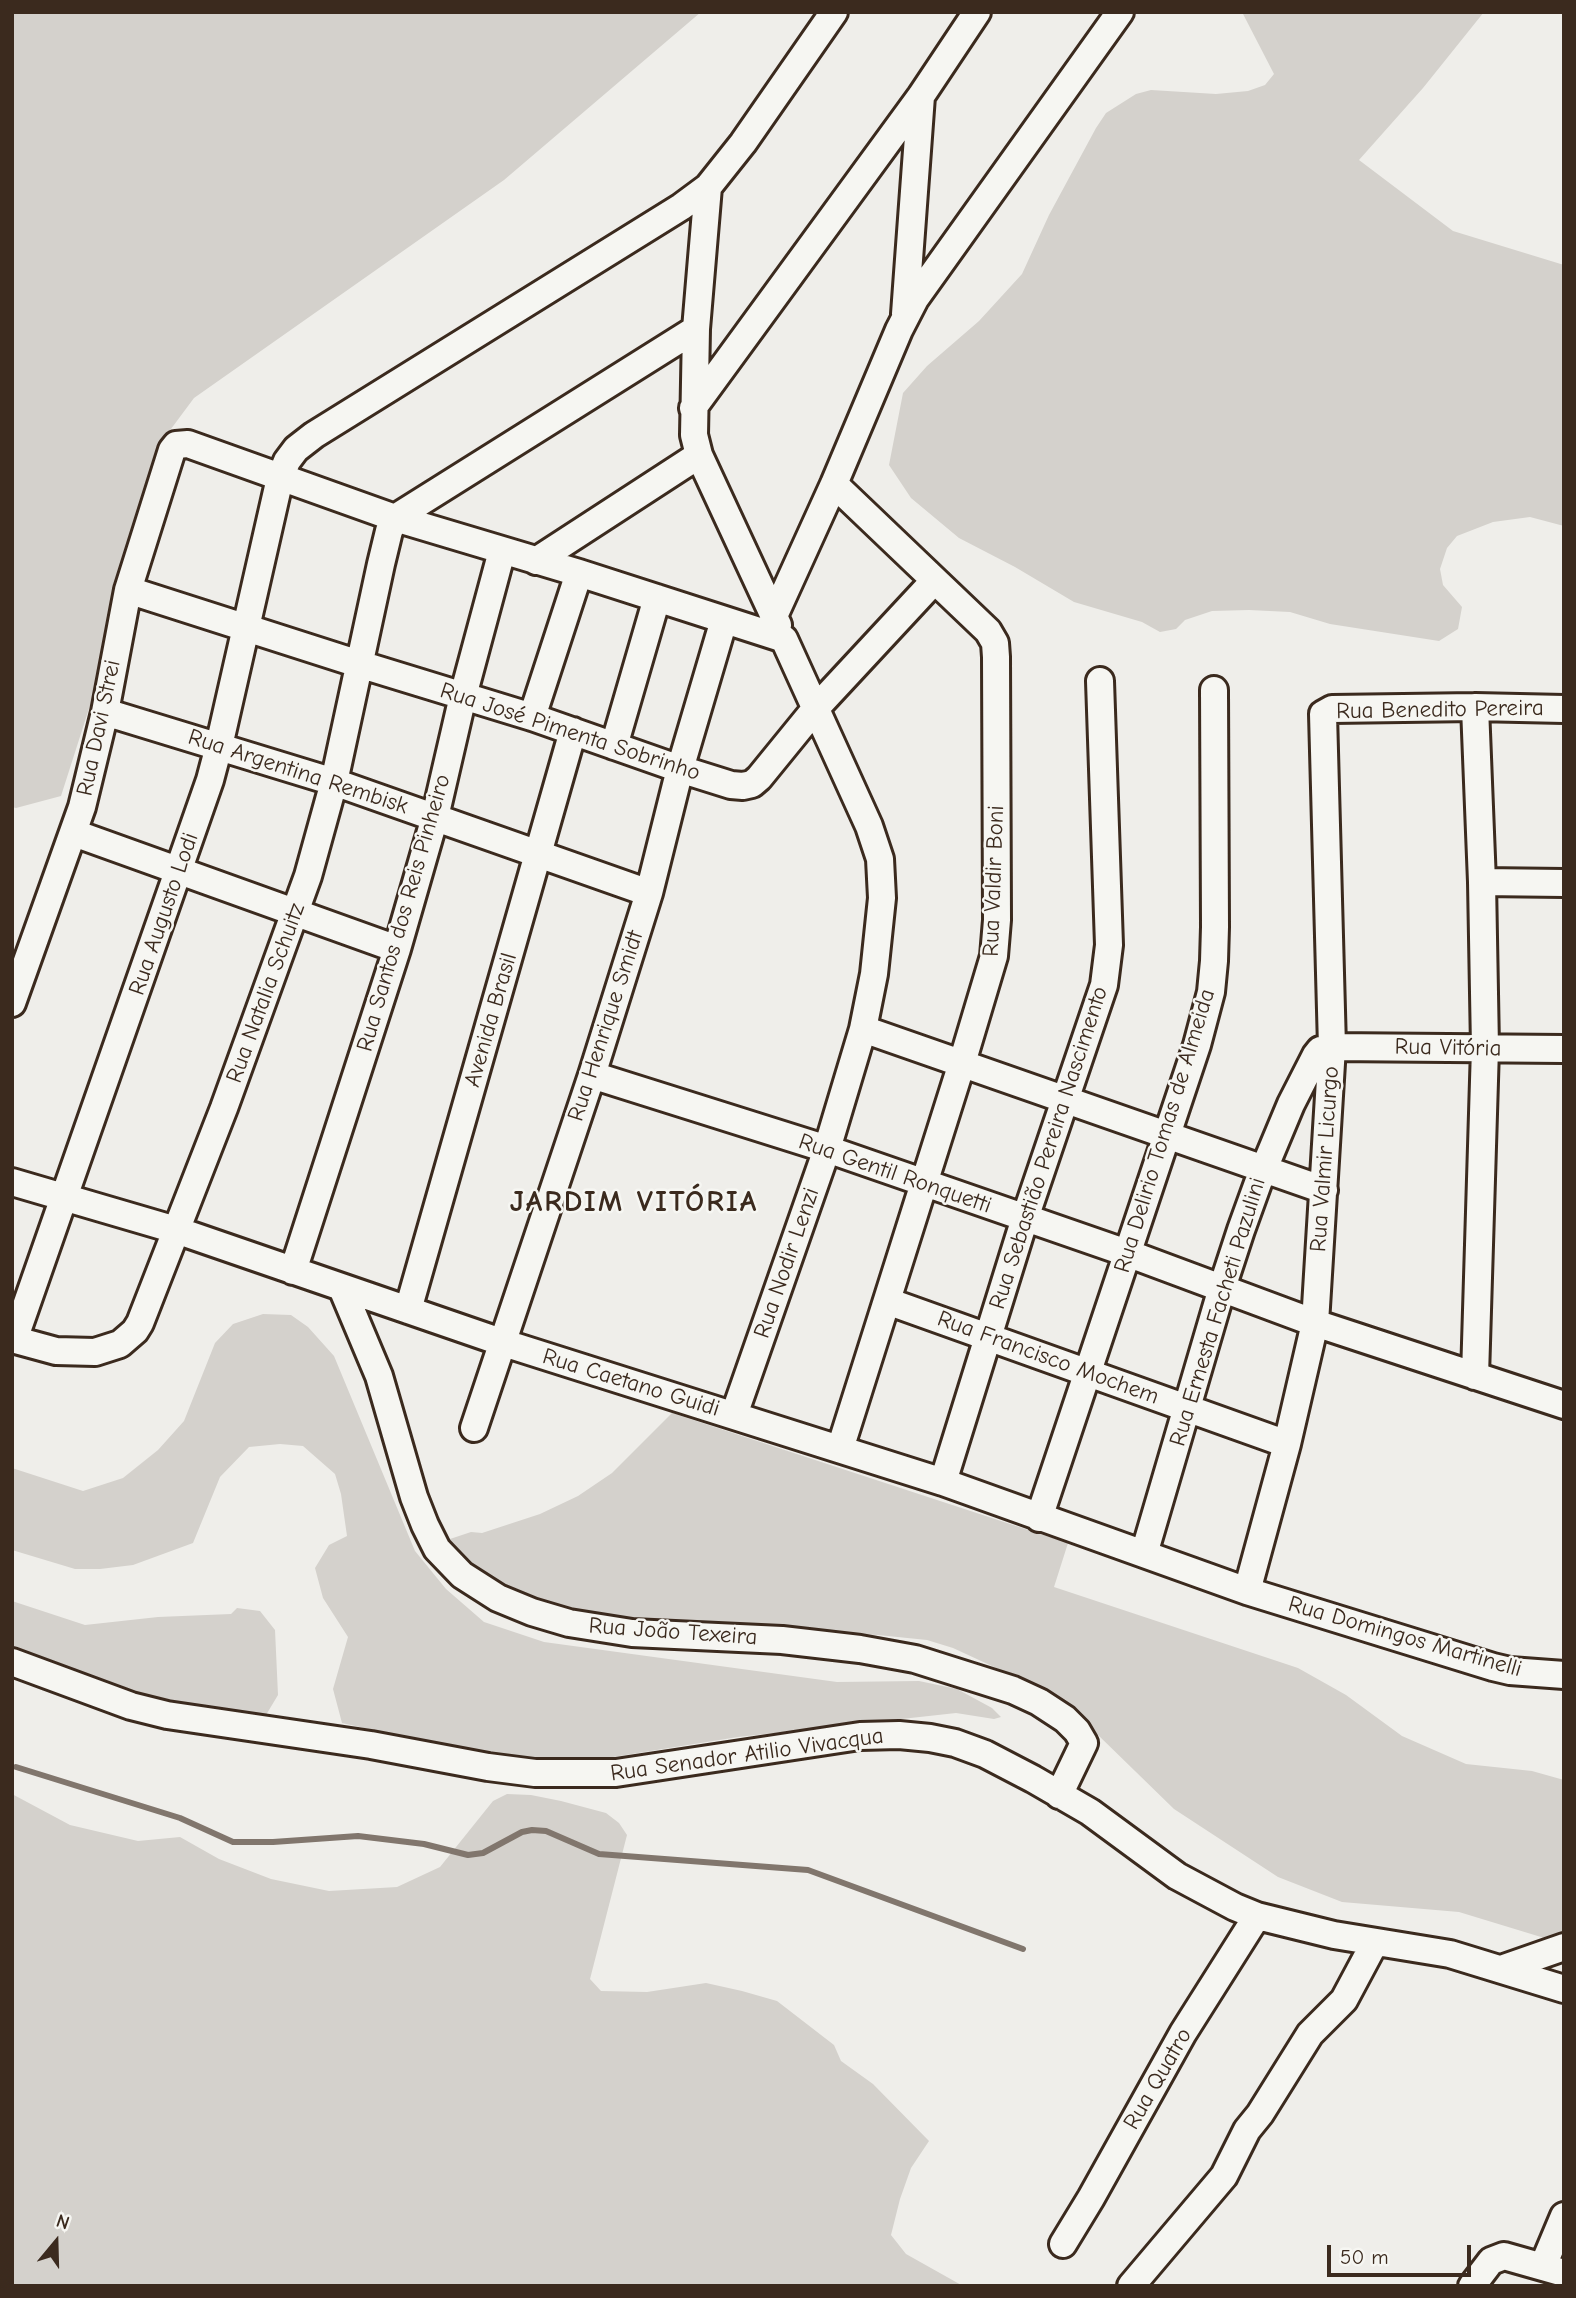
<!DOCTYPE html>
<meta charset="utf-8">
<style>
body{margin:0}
#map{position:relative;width:1576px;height:2298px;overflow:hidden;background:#efeeea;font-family:"Comic Neue",sans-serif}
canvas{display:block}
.frame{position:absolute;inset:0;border:14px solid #3b2a1e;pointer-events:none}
.north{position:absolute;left:21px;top:2207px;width:70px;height:70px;-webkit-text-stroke:5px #f6f6f2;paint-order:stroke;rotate:19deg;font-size:19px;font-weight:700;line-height:28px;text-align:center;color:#3b2a1e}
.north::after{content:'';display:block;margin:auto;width:24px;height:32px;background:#3b2a1e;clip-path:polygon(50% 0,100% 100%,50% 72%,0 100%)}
.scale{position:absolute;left:1327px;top:2245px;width:144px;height:32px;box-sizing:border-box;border:4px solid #3b2a1e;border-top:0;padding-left:9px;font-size:21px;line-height:24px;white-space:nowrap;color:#3b2a1e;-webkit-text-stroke:5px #f6f6f2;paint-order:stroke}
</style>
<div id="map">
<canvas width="1576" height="2298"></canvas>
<div class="frame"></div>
<div class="north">N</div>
<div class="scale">50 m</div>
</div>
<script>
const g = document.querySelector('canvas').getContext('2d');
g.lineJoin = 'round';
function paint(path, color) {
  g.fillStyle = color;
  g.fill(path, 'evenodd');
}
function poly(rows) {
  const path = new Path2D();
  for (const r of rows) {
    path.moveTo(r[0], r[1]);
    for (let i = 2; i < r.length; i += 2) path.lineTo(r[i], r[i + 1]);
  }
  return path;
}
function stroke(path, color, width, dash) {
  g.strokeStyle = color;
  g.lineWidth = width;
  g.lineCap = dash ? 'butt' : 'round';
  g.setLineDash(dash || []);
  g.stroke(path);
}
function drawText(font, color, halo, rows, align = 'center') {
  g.font = font + ' "Comic Neue",sans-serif';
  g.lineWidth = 5;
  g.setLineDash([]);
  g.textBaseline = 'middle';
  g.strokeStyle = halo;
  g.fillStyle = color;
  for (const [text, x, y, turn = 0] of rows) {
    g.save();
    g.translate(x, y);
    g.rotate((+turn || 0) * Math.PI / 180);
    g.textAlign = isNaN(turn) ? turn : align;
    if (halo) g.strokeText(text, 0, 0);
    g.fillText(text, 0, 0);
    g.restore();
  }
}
paint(poly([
 [12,12,701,12,504,180,194,398,165,437,149,478,116,592,109,638,93,696,61,796,16,808,12,807],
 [1242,12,1484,12,1423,88,1359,160,1453,231,1564,265,1564,526,1530,517,1493,522,1457,536,1447,548,1440,569,1443,585,1462,607,1458,629,1439,641,1330,624,1290,612,1249,610,1212,611,1185,620,1176,629,1160,632,1142,622,1074,602,1015,567,959,538,911,498,889,465,903,393,927,366,979,321,1022,274,1049,215,1096,128,1106,113,1136,94,1151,90,1216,94,1248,91,1265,85,1274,74],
 [263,1314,291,1315,308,1327,334,1356,415,1551,446,1589,484,1622,544,1642,837,1682,919,1681,957,1689,992,1708,1001,1717,994,1719,956,1713,738,1737,588,1761,497,1758,342,1723,333,1689,348,1637,323,1598,315,1568,329,1545,347,1536,341,1494,335,1474,303,1446,280,1444,249,1447,220,1477,193,1543,133,1565,100,1569,75,1569,12,1550,12,1468,83,1491,123,1478,158,1450,184,1421,215,1343,233,1324],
 [672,1413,1068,1543,1054,1587,1298,1668,1346,1695,1402,1736,1466,1764,1532,1771,1564,1780,1564,1944,1459,1912,1342,1902,1278,1877,1174,1809,1059,1697,953,1648,927,1640,878,1635,598,1623,527,1600,484,1576,447,1540,471,1532,482,1533,540,1514,578,1496,612,1473],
 [12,1601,85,1625,158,1617,231,1614,237,1608,260,1611,275,1630,278,1695,266,1715,232,1712,113,1688,12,1651],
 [12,1794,70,1825,138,1841,180,1837,219,1859,271,1879,329,1891,397,1887,440,1867,493,1801,507,1794,531,1795,561,1801,606,1813,619,1823,627,1835,590,1979,601,1991,647,1992,706,1983,742,1991,777,2001,834,2045,841,2061,873,2084,929,2141,911,2168,900,2199,891,2235,906,2254,963,2286,12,2286]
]), '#d4d1cc');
stroke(poly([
 [16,1767,180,1818,233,1842,273,1842,358,1836,424,1844,468,1855,483,1853,522,1832,532,1830,546,1831,599,1854,808,1870,1023,1949]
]), '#81766d', 6);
const minor = poly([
 [708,187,696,329,694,435,699,455,778,625],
 [905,314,921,96],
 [693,408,921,96,977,12],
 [834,484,988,631,995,643,996,657,997,920,994,956,962,1063,840,1449],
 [536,561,699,455],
 [128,590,359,664,532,717,680,769,731,785,743,786,752,784,759,778,816,708,934,581],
 [774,616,834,484,899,330,915,299,1120,12],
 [105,712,334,782,649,893],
 [532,717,579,573],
 [614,746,657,598],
 [74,833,397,949],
 [1482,882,1564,883],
 [12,1003,82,807,105,712,128,590,172,450,176,445,188,444,395,518,579,573,784,639,869,826,880,859,882,898,874,974,863,1029,827,1149,734,1415],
 [863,1029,1324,1190],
 [592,1075,827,1149,1127,1253,1315,1323,1564,1405],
 [12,1182,176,1230,504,1343,943,1482,1247,1591,1493,1667,1510,1671,1564,1675],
 [293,1271,397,949,435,817,463,696,502,551],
 [342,1288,379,1376,414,1497,425,1525,437,1549,462,1575,498,1598,532,1612,569,1623,632,1633,782,1640,860,1649,915,1659,1013,1690,1039,1702,1065,1719,1077,1731,1084,1743,1059,1795],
 [887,1301,1287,1444],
 [408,1310,573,731],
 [12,1339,56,1351,95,1352,120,1344,135,1331,140,1323,224,1108,308,876,334,782,381,564,389,531,395,518,696,329],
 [14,1340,210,780,219,746,280,478,287,461,296,449,314,435,681,207,708,187,743,143,834,12],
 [1475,1376,1485,1048,1482,882,1475,707],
 [474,1428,592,1075,649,893,680,769,724,620],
 [943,1482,1025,1218,1104,985,1109,945,1100,681],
 [1039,1518,1197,1045,1211,992,1214,961,1215,927,1214,690],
 [1144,1554,1222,1288,1241,1230,1258,1183,1291,1104,1316,1055,1320,1050,1332,1047,1564,1049],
 [1247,1591,1287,1444,1315,1323,1332,1047,1323,714,1332,709,1475,707,1564,709],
 [12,1662,131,1706,167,1715,371,1745,488,1767,535,1773,616,1773,860,1736,899,1735,930,1738,955,1743,985,1754,1033,1779,1090,1812,1177,1876,1235,1907,1257,1916,1334,1935,1450,1954,1564,1989],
 [1501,1969,1564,1947],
 [1063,2244,1091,2198,1183,2033,1257,1916],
 [1543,2266,1564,2216],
 [1131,2286,1224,2176,1247,2130,1260,2114,1310,2034,1344,2000,1375,1942],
 [1472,2286,1491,2261,1504,2256,1564,2273]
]);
stroke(minor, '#3b2a1e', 32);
stroke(minor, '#f6f6f2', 26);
drawText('23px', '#3b2a1e', '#f6f6f2', [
 ["Rua Benedito Pereira",1440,710,-1],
 ["Rua Davi Strei",99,728,-78],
 ["Rua José Pimenta Sobrinho",570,732,18],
 ["Rua Argentina Rembisk",298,772,18],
 ["Rua Valdir Boni",994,881,-88],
 ["Rua Santos dos Reis Pinheiro",404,913,-74],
 ["Rua Augusto Lodi",164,914,-71],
 ["Rua Natalia Schuitz",266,993,-70],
 ["Avenida Brasil",491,1020,-74],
 ["Rua Henrique Smidt",606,1026,-72],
 ["Rua Vitória",1448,1048,1],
 ["Rua Delirio Tomas de Almeida",1165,1131,-73],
 ["Rua Sebastião Pereira Nascimento",1049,1148,-72],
 ["Rua Valmir Licurgo",1325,1159,-86],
 ["Rua Gentil Ronquetti",895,1174,19],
 ["Rua Nodir Lenzi",787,1263,-71],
 ["Rua Ernesta Facheti Pazulini",1218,1312,-73],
 ["Rua Francisco Mochem",1048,1358,20],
 ["Rua Caetano Guidi",631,1383,17],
 ["Rua João Texeira",673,1632,4],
 ["Rua Domingos Martinelli",1405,1637,16],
 ["Rua Senador Atilio Vivacqua",747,1755,-8],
 ["Rua Quatro",1158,2079,-60]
]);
g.letterSpacing = '2px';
drawText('bold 30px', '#3b2a1e', '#f6f6f2', [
 ["JARDIM VITÓRIA",634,1203]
]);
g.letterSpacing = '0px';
</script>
